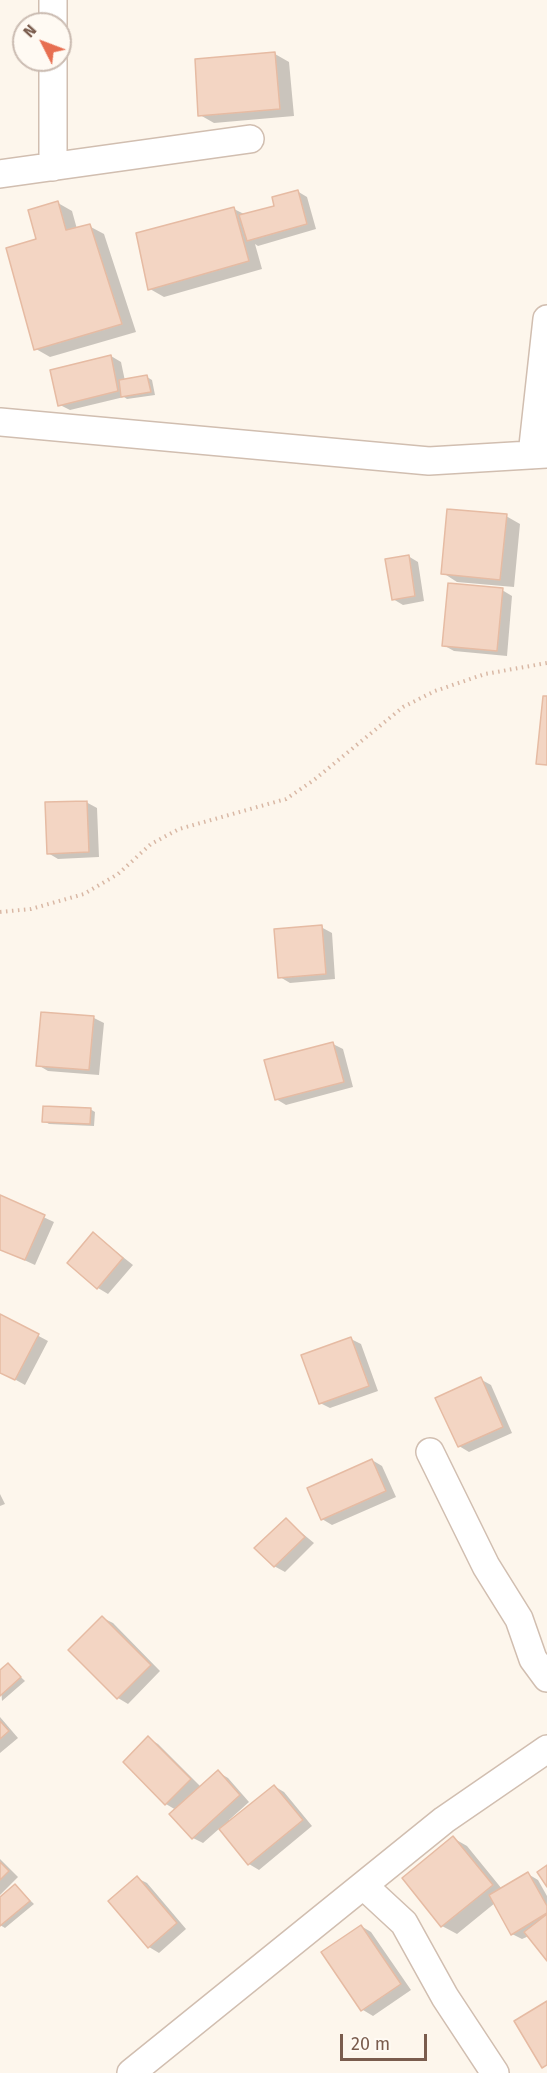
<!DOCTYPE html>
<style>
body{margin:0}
#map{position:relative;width:547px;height:2073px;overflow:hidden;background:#fdf6ec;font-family:"Fira Sans",sans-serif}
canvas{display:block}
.north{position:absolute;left:12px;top:12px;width:60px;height:60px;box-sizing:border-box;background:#fffaf3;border:2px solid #cabbb1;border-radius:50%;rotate:312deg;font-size:16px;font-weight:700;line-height:24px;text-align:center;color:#7a5c4d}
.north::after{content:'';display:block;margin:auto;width:21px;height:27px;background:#e76f51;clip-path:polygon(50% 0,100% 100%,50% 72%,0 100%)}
.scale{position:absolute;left:340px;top:2034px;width:87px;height:27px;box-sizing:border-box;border:3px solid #7a5c4d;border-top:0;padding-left:8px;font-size:18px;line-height:21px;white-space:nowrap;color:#7a5c4d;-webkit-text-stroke:4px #fffaf3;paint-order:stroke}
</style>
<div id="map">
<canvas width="547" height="2073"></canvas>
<div class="north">N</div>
<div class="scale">20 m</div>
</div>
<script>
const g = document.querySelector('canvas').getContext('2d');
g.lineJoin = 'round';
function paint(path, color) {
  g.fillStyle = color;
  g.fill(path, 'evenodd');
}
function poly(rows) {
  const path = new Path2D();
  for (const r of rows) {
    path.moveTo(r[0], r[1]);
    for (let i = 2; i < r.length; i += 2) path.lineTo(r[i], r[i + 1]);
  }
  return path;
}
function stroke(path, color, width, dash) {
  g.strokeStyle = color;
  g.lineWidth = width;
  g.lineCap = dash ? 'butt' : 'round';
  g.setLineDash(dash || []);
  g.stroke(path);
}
paint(poly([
 [275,54,289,62,294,116,214,123,200,115],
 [297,191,307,197,316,229,258,246,255,244,262,269,164,297,150,289,234,209,246,215,276,208],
 [58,203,72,211,77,229,89,226,104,234,136,332,50,357,36,349,38,240],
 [111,356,121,362,125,381,147,377,152,380,155,395,127,399,124,397,70,410,60,405],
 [506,516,520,524,514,587,457,582,443,573],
 [408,556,418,562,424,601,403,605,393,599],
 [502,590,512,596,507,656,454,651,443,645],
 [86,802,97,808,99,857,58,859,48,853],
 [321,927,332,933,335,979,290,983,280,977],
 [94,1018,104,1023,99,1075,48,1071,38,1065],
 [333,1044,343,1049,353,1087,286,1105,276,1099],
 [90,1109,95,1112,94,1126,49,1124,44,1121],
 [0,1197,54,1222,35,1265,0,1249],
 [94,1234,133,1265,108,1294,98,1288],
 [1,1316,48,1341,25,1385,0,1371],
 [351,1339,361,1344,378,1391,330,1408,320,1403],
 [480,1379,491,1385,512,1433,469,1452,459,1446],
 [372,1460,382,1466,396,1497,332,1525,322,1519],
 [0,1494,5,1504,0,1506],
 [286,1520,314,1543,285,1572,274,1566],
 [103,1618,113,1623,160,1671,128,1704,118,1698],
 [8,1665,25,1681,2,1701,0,1672],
 [0,1717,18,1738,0,1753],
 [148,1738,158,1744,201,1787,218,1772,228,1778,249,1802,229,1820,231,1822,274,1786,284,1792,312,1826,259,1870,249,1864,220,1828,203,1843,193,1838,176,1810,166,1804],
 [453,1838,467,1846,502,1889,528,1874,538,1880,547,1896,547,1959,529,1936,522,1939,512,1934,495,1903,457,1934,442,1926],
 [0,1859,18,1877,0,1895],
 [137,1878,147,1883,186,1929,159,1953,149,1947],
 [15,1886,34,1904,5,1928,0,1925,0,1899],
 [361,1926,371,1932,411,1990,373,2016,363,2010,323,1952]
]), '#0003');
const building = poly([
 [275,52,280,109,198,116,195,59,275,52],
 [298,190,307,224,247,241,239,215,274,206,272,197,298,190],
 [58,201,66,230,90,224,122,324,34,350,6,248,36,239,28,210,58,201],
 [234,207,249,261,148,290,136,233,234,207],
 [111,355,118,391,58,406,50,370,111,355],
 [147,375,151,392,121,397,119,380,147,375],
 [447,509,507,514,500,580,441,574,447,509],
 [409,555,415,596,392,600,385,559,409,555],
 [448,583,503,588,497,651,442,646,448,583],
 [543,696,547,696,547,765,536,764,543,696],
 [87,801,89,852,47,854,45,802,87,801],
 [322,925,326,974,278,978,274,929,322,925],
 [41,1012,94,1016,89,1070,36,1066,41,1012],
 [333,1042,344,1082,275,1100,264,1060,333,1042],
 [43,1106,91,1108,90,1124,42,1122,43,1106],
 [0,1195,45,1215,25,1260,0,1250,0,1195],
 [93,1232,123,1258,97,1289,67,1263,93,1232],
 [0,1314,39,1334,15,1380,0,1373,0,1314],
 [351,1337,369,1386,319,1404,301,1355,351,1337],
 [481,1377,503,1427,458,1447,435,1398,481,1377],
 [372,1459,386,1491,321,1520,307,1488,372,1459],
 [286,1518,305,1537,274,1567,254,1548,286,1518],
 [102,1616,151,1665,117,1699,68,1650,102,1616],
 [8,1663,21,1677,0,1696,0,1670,8,1663],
 [0,1721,9,1731,0,1739,0,1721],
 [148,1736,191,1779,165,1805,123,1762,148,1736],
 [218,1770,240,1795,192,1839,169,1814,218,1770],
 [274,1785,303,1820,248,1865,219,1829,274,1785],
 [453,1836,493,1885,441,1927,402,1878,453,1836],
 [0,1862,9,1871,0,1880,0,1862],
 [547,1865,547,1887,537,1872,547,1865],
 [528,1872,547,1906,547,1913,511,1935,489,1895,528,1872],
 [137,1876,177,1923,148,1948,108,1901,137,1876],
 [15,1884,30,1901,0,1926,0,1897,15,1884],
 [547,1914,547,1961,524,1932,547,1914],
 [361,1925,401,1984,361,2011,321,1952,361,1925],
 [547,2001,547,2065,542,2068,514,2021,547,2001]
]);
paint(building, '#f3d5c3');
stroke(building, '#e6bba3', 1.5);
const minor = poly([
 [53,0,53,24],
 [53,60,53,167],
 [0,174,250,139],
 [0,422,429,461,547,454],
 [532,455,547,319],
 [430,1452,486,1566,519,1619,533,1659,547,1678],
 [364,1886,404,1923,445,1997,495,2073],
 [131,2073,444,1820,547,1749]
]);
stroke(minor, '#d1beb0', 30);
stroke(poly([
 [0,912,31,909,84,894,118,874,151,844,179,829,286,799,314,780,403,707,435,691,485,674,547,663]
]), '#d9b8a5', 4, [1.5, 4.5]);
stroke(minor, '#fff', 27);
</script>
